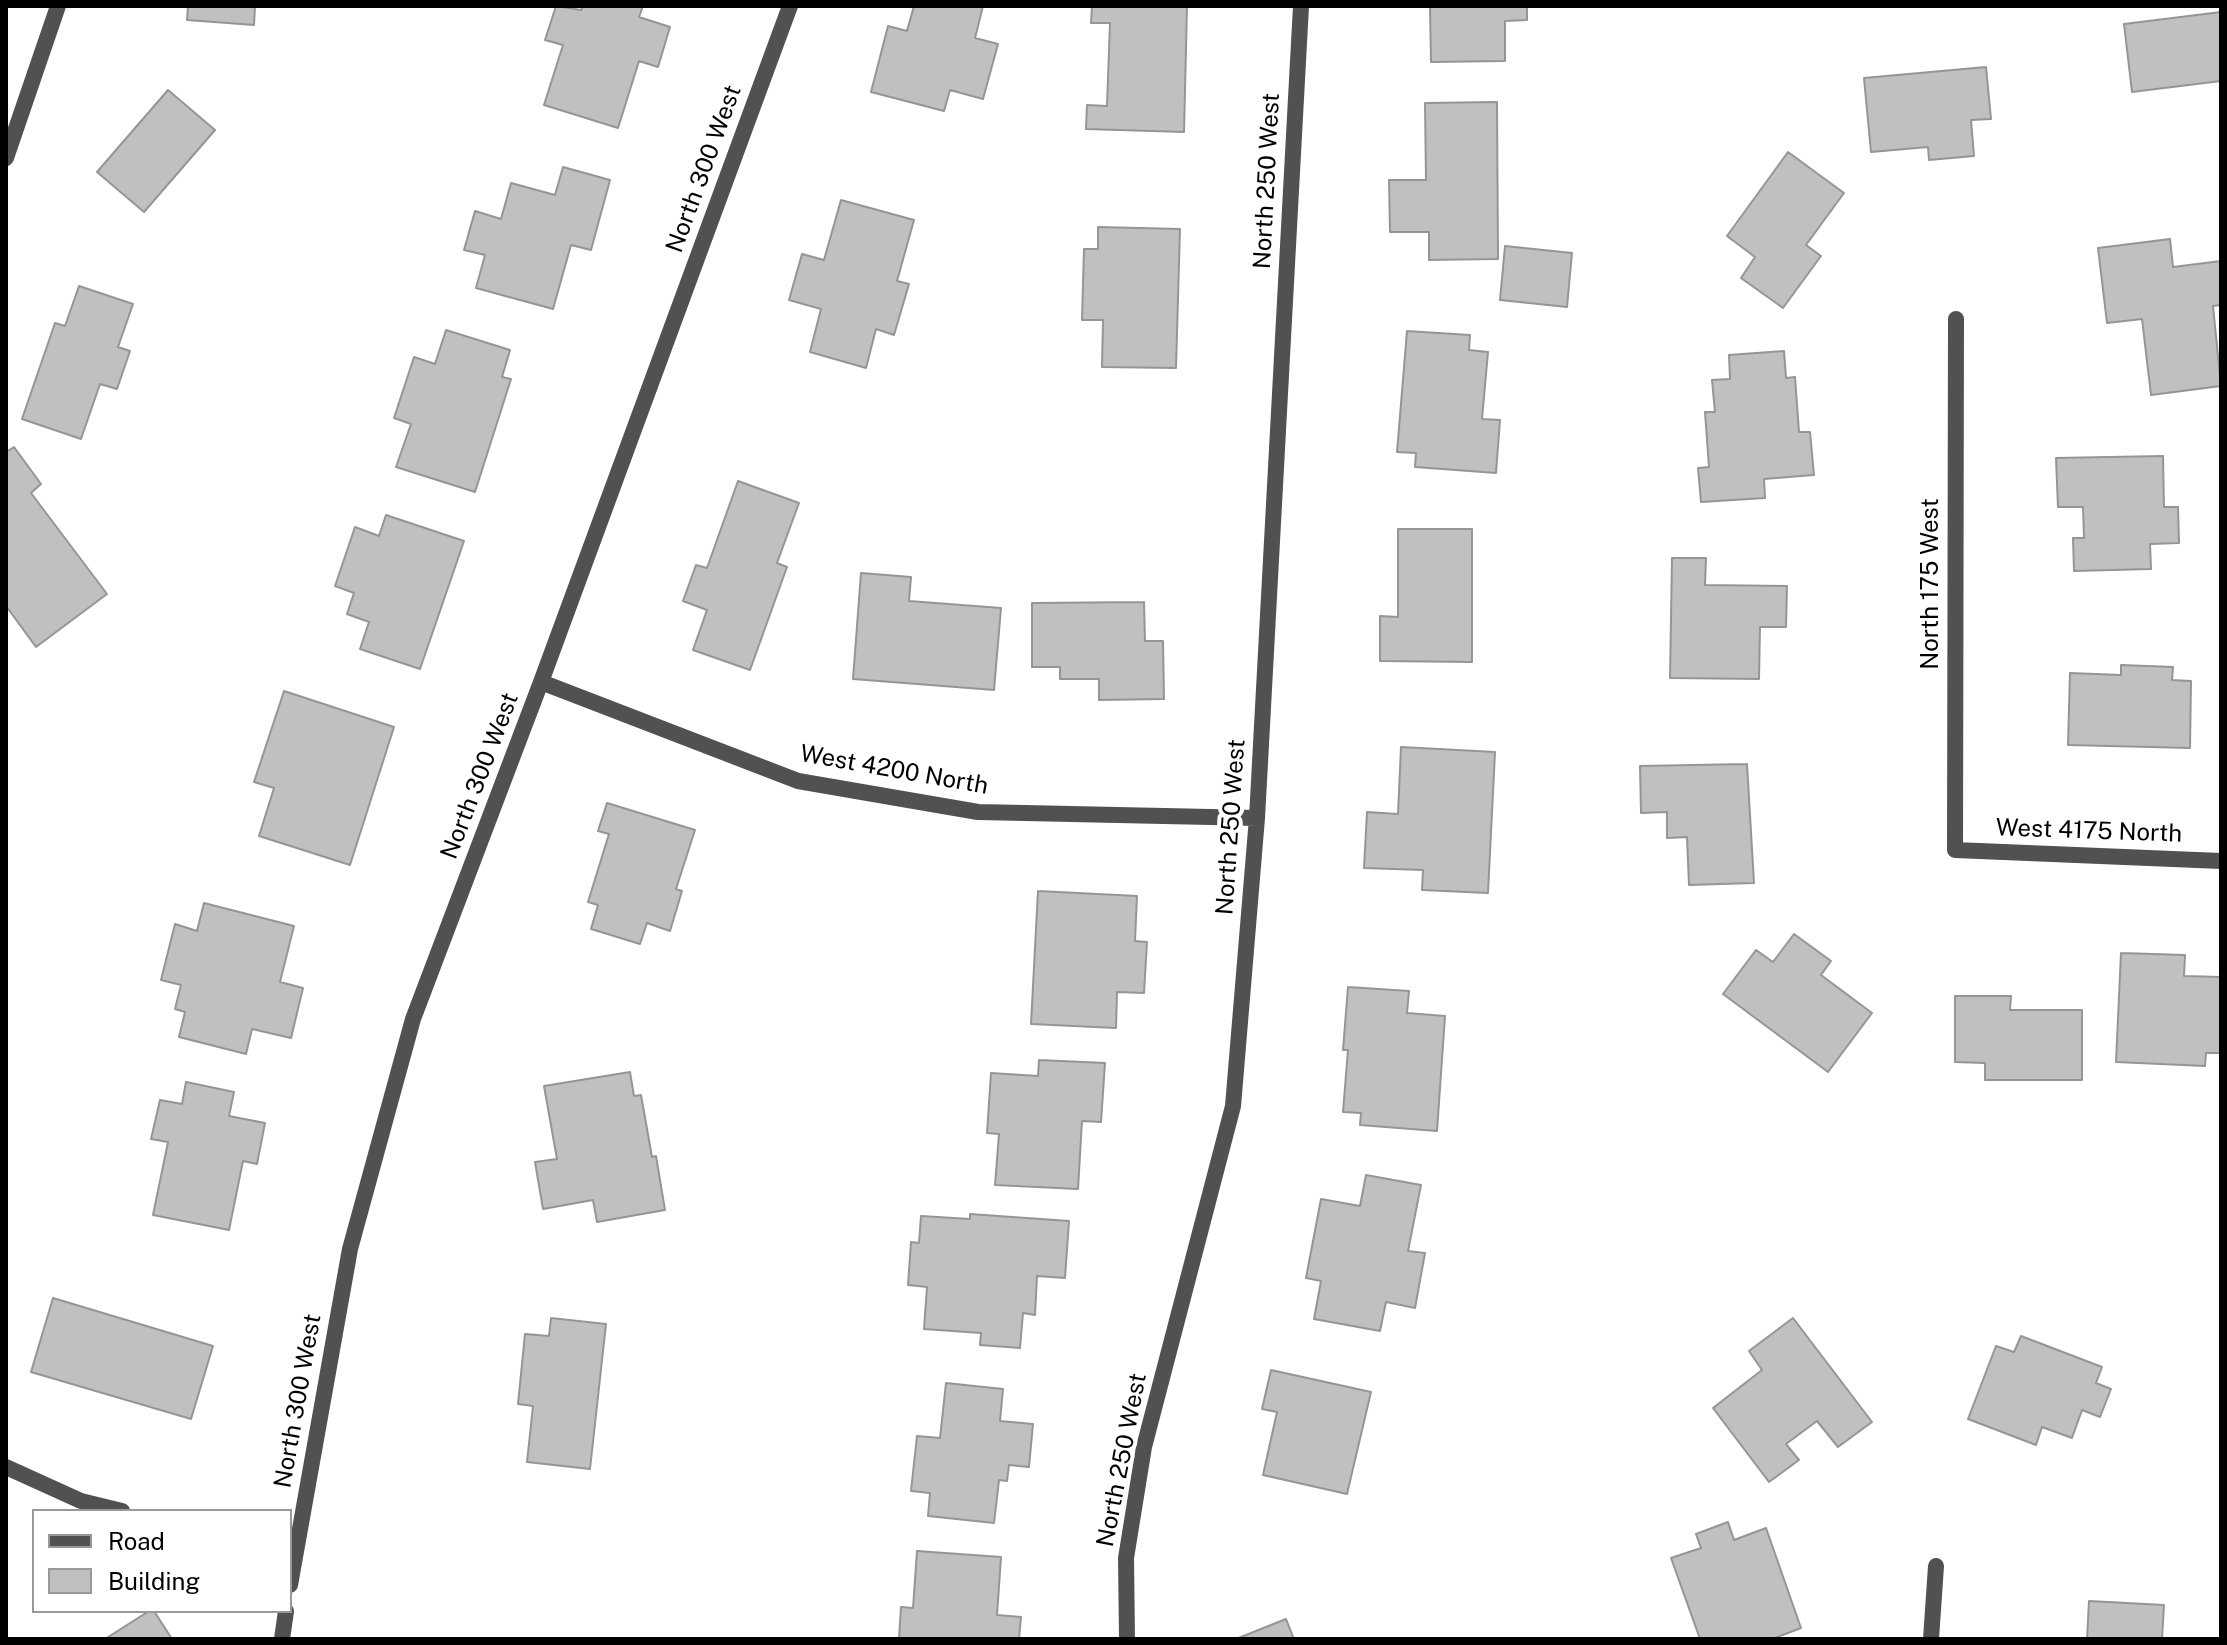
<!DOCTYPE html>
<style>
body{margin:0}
#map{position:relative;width:2227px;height:1645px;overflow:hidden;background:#fff;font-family:"Public Sans",sans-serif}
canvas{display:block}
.frame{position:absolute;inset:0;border:8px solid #000;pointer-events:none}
.legend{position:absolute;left:32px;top:1509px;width:260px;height:104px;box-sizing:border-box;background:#fff;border:2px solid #999;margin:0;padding:10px 14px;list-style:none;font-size:24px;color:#000}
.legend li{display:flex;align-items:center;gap:16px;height:40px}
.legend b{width:40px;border:2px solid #999}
</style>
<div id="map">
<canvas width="2227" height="1645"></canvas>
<div class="frame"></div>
<ul class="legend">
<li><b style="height:10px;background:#515151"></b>Road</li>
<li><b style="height:22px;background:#c0c0c0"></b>Building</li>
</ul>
</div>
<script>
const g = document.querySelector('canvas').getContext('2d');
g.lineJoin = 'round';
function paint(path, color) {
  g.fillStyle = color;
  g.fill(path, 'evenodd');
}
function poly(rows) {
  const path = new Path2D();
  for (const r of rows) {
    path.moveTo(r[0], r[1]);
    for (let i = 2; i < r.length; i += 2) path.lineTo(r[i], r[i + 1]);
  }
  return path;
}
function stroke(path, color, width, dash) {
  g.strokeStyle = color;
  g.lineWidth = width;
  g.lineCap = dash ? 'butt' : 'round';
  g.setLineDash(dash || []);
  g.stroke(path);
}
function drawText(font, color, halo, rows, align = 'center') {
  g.font = font + ' "Public Sans",sans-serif';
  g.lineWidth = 8;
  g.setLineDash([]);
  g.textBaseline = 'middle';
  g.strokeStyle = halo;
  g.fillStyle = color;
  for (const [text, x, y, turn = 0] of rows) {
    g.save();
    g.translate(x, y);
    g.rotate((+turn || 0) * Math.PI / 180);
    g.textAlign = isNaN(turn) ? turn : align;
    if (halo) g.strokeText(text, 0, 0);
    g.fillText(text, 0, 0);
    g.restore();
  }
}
const building = poly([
 [188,6,255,6,254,25,187,20,188,6],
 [556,6,581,10,583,6,643,6,639,17,670,27,658,67,639,61,618,128,544,105,563,45,545,40,556,6],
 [914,6,983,6,975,38,998,44,983,99,950,90,944,111,871,92,888,26,907,31,914,6],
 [1092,6,1187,6,1184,132,1086,129,1087,105,1107,106,1110,23,1091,23,1092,6],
 [1430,6,1527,6,1527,20,1505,21,1505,61,1431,62,1430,6],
 [2221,12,2221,81,2132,92,2124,24,2221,12],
 [1986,67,1991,119,1971,120,1974,156,1929,160,1928,147,1871,152,1864,78,1986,67],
 [168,90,215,130,144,212,97,172,168,90],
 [1497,102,1498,259,1429,260,1429,232,1390,232,1389,180,1426,180,1425,103,1497,102],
 [1788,152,1844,193,1806,245,1821,256,1783,308,1741,278,1755,257,1727,236,1788,152],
 [563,167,610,180,591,250,571,245,553,309,476,288,485,255,464,250,475,211,501,219,511,183,555,195,563,167],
 [841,200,914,220,897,281,909,284,894,335,876,329,866,368,810,352,821,309,789,300,802,254,824,260,841,200],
 [1098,227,1180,229,1176,368,1102,367,1103,320,1082,320,1084,249,1098,249,1098,227],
 [2170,239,2173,267,2221,261,2221,305,2213,306,2221,386,2151,395,2142,319,2107,323,2098,248,2170,239],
 [1505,246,1572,253,1567,307,1500,300,1505,246],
 [79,286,133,304,118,347,130,351,117,389,100,384,81,439,22,419,55,323,65,326,79,286],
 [446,330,510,350,502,377,511,379,475,492,396,467,411,424,394,418,414,357,435,364,446,330],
 [1407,331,1470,335,1469,350,1488,352,1482,419,1500,420,1496,473,1415,467,1416,453,1397,452,1407,331],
 [1784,351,1786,378,1795,377,1799,432,1810,432,1814,475,1764,479,1765,498,1701,502,1698,468,1709,467,1705,412,1715,412,1712,380,1730,379,1729,355,1784,351],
 [14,447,41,484,31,493,107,594,36,647,6,606,6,452,14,447],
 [2163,456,2164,507,2178,507,2179,543,2150,544,2151,569,2074,571,2073,538,2084,538,2083,507,2058,507,2056,458,2163,456],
 [738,481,799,503,777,563,787,567,750,670,693,650,707,610,683,601,696,565,707,568,738,481],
 [386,515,464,541,420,669,360,649,369,622,347,614,354,593,335,586,355,527,379,536,386,515],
 [1398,529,1472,529,1472,662,1380,661,1380,616,1398,617,1398,529],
 [1672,558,1706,558,1705,585,1787,586,1786,627,1760,627,1759,679,1670,678,1672,558],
 [861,573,911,577,909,601,1001,608,994,690,853,679,861,573],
 [1144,602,1145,641,1163,641,1164,699,1099,700,1099,679,1060,679,1060,667,1032,667,1032,603,1144,602],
 [2121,665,2173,667,2172,680,2191,681,2190,748,2068,745,2070,673,2121,675,2121,665],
 [284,691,394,727,350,865,259,836,274,788,254,782,284,691],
 [1401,747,1495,752,1488,893,1422,890,1423,870,1364,868,1367,812,1398,814,1401,747],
 [1747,764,1754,883,1689,885,1687,837,1667,838,1667,812,1641,813,1640,766,1747,764],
 [607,803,695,830,676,889,682,891,670,931,647,923,640,944,591,929,598,905,588,902,609,834,598,831,607,803],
 [1038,891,1137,896,1135,941,1147,942,1144,993,1117,992,1116,1028,1031,1024,1038,891],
 [204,903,294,926,280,982,303,988,291,1038,252,1029,246,1054,179,1037,185,1012,175,1009,181,985,161,980,175,924,197,931,204,903],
 [1794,934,1831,961,1821,975,1872,1013,1828,1072,1723,994,1756,950,1773,962,1794,934],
 [2121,953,2185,955,2184,976,2221,977,2221,1053,2206,1053,2205,1066,2116,1062,2121,953],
 [1348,987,1409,991,1407,1013,1445,1016,1437,1131,1360,1125,1361,1113,1343,1112,1348,1050,1343,1050,1348,987],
 [1955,996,2011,996,2010,1010,2082,1010,2082,1080,1985,1080,1985,1063,1955,1062,1955,996],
 [1039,1060,1105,1063,1101,1122,1082,1121,1078,1189,995,1185,999,1134,987,1133,991,1073,1038,1076,1039,1060],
 [630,1072,634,1096,641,1095,652,1157,656,1156,665,1210,597,1222,593,1200,543,1209,535,1162,557,1159,544,1086,630,1072],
 [186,1082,234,1092,229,1116,265,1123,257,1164,243,1161,229,1230,153,1215,168,1142,151,1139,160,1100,182,1104,186,1082],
 [1366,1175,1421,1185,1408,1251,1425,1253,1415,1308,1386,1302,1380,1331,1314,1319,1321,1281,1306,1278,1321,1199,1360,1206,1366,1175],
 [970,1214,1069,1221,1065,1278,1037,1276,1035,1315,1023,1313,1020,1348,980,1345,981,1333,924,1329,927,1287,908,1285,911,1242,919,1243,921,1216,970,1219,970,1214],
 [53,1298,213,1346,191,1419,31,1372,53,1298],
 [551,1318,606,1324,590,1469,527,1462,533,1406,518,1404,525,1334,549,1336,551,1318],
 [1793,1318,1872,1422,1838,1447,1817,1421,1786,1444,1799,1460,1769,1482,1713,1408,1762,1370,1749,1351,1793,1318],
 [2021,1336,2102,1367,2096,1383,2111,1389,2100,1417,2082,1410,2072,1438,2042,1427,2036,1445,1968,1419,1996,1346,2014,1352,2021,1336],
 [1271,1370,1371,1392,1347,1494,1263,1475,1277,1412,1262,1409,1271,1370],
 [946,1383,1003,1389,1000,1421,1033,1424,1029,1467,1009,1465,1007,1481,999,1480,994,1523,928,1516,930,1493,911,1491,917,1436,940,1438,946,1383],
 [1728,1522,1734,1540,1766,1528,1801,1628,1772,1639,1700,1639,1671,1558,1701,1548,1696,1534,1728,1522],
 [917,1551,1001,1557,997,1615,1021,1617,1019,1639,899,1639,901,1607,913,1608,917,1551],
 [2089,1601,2164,1605,2162,1639,2087,1639,2089,1601],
 [149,1611,154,1611,172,1639,105,1639,149,1611],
 [1286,1619,1294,1639,1236,1639,1286,1619]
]);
paint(building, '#c0c0c0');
stroke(building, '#959595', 2);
stroke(poly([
 [6,158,58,6],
 [1956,319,1955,850,2221,861],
 [541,682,798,781,978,812,1257,818],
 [6,1467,81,1501,122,1511],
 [290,1585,350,1249,413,1019,541,682,790,6],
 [282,1639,286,1611],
 [1127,1639,1126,1558,1144,1447,1233,1106,1257,818,1301,6],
 [1931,1639,1936,1566]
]), '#515151', 16);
drawText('24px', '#000', '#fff', [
 ["North 300 West",704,169,-70],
 ["North 250 West",1267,181,-87],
 ["North 175 West",1931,584,-90],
 ["West 4200 North",894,770,10],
 ["North 300 West",480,776,-69],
 ["North 250 West",1231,827,-86],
 ["West 4175 North",2089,831,2],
 ["North 300 West",298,1401,-80],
 ["North 250 West",1122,1460,-79]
]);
</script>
